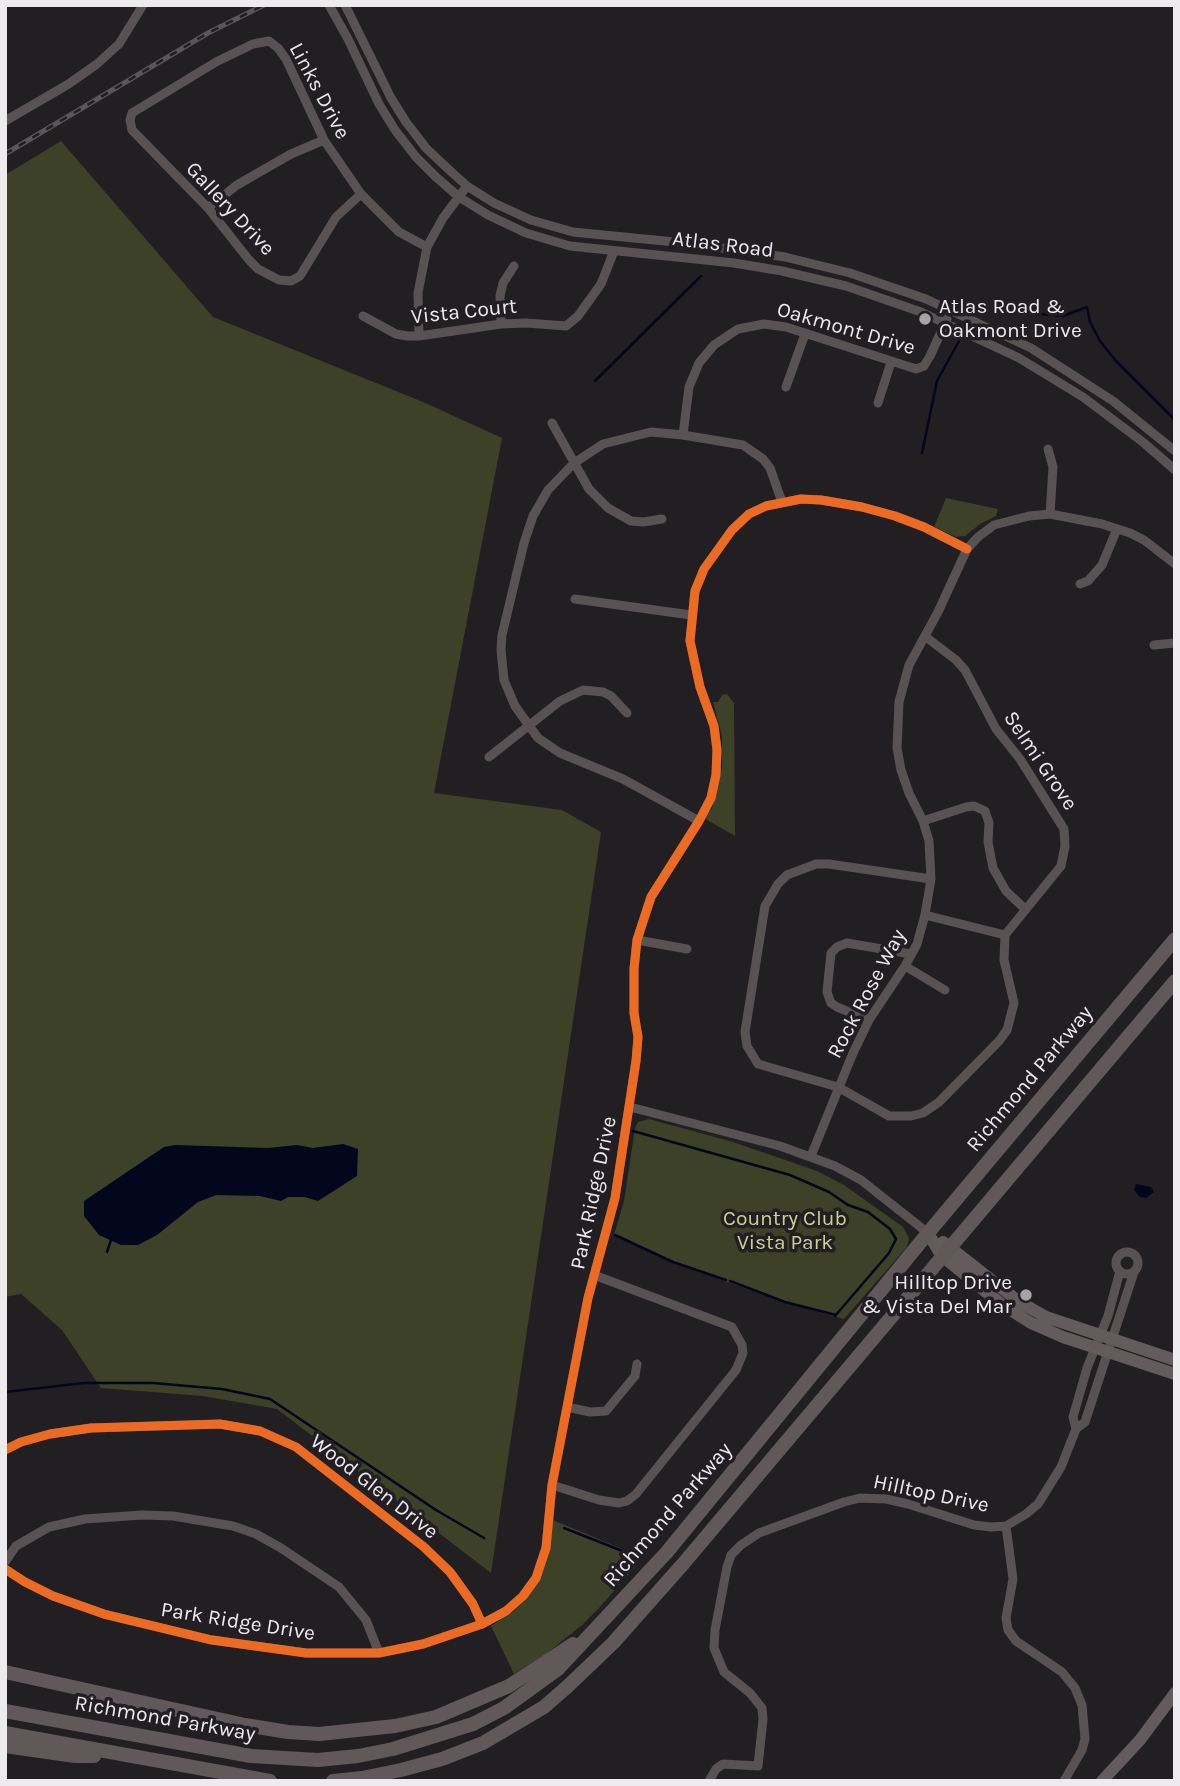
<!DOCTYPE html>
<style>
body{margin:0}
#map{position:relative;width:1180px;height:1786px;overflow:hidden;background:#221f22;font-family:Karla,sans-serif}
canvas{display:block}
.frame{position:absolute;inset:0;border:7px solid #eeebef;pointer-events:none}
</style>
<div id="map">
<canvas width="1180" height="1786"></canvas>
<div class="frame"></div>
</div>
<script>
const g = document.querySelector('canvas').getContext('2d');
g.lineJoin = 'round';
function paint(path, color) {
  g.fillStyle = color;
  g.fill(path, 'evenodd');
}
function poly(rows) {
  const path = new Path2D();
  for (const r of rows) {
    if (r.length === 3) {
      path.moveTo(r[0] + r[2], r[1]);
      path.arc(r[0], r[1], r[2], 0, 2 * Math.PI);
      continue;
    }
    path.moveTo(r[0], r[1]);
    for (let i = 2; i < r.length; i += 2) path.lineTo(r[i], r[i + 1]);
  }
  return path;
}
function stroke(path, color, width, dash) {
  g.strokeStyle = color;
  g.lineWidth = width;
  g.lineCap = dash ? 'butt' : 'round';
  g.setLineDash(dash || []);
  g.stroke(path);
}
function drawText(font, color, halo, rows, align = 'center') {
  g.font = font + ' Karla,sans-serif';
  g.lineWidth = 7;
  g.setLineDash([]);
  g.textBaseline = 'middle';
  g.strokeStyle = halo;
  g.fillStyle = color;
  for (const [text, x, y, turn = 0] of rows) {
    g.save();
    g.translate(x, y);
    g.rotate((+turn || 0) * Math.PI / 180);
    g.textAlign = isNaN(turn) ? turn : align;
    if (halo) g.strokeText(text, 0, 0);
    g.fillText(text, 0, 0);
    g.restore();
  }
}
paint(poly([
 [61,141,213,317,423,402,502,438,434,793,562,810,601,832,491,1573,277,1409,203,1396,101,1388,62,1330,21,1294,5,1297,5,175],
 [946,498,998,509,996,516,980,524,965,536,956,537,934,527],
 [727,694,734,703,735,836,707,820,703,814,712,809,722,768,722,736,713,702,718,702,722,695],
 [649,1119,733,1142,817,1171,844,1185,903,1227,909,1238,907,1247,844,1319,786,1303,672,1262,614,1235,624,1201,635,1128,638,1122],
 [553,1520,627,1551,637,1565,599,1608,581,1626,547,1653,514,1674,491,1626,514,1611,528,1597,538,1583,548,1557]
]), '#3c4127');
paint(poly([
 [343,1144,358,1149,357,1176,318,1201,305,1197,288,1197,281,1201,260,1196,216,1195,198,1202,157,1235,138,1245,121,1245,99,1235,84,1216,84,1201,164,1147,175,1145,268,1148,297,1145,313,1148],
 [1136,1184,1151,1187,1154,1192,1146,1198,1140,1197,1134,1190]
]), '#03061d');
stroke(poly([
 [1014,304,1038,314,1063,316,1087,307,1090,322,1100,341,1116,361,1175,420],
 [595,381,701,276],
 [922,453,937,381,959,341],
 [633,1131,790,1175,829,1192,848,1205,868,1212,890,1229,896,1239,889,1253,835,1316],
 [615,1235,673,1262,726,1280],
 [107,1252,112,1237],
 [730,1281,785,1302,836,1315],
 [5,1392,84,1383,153,1383,222,1389,270,1399,436,1510,484,1538],
 [564,1528,625,1552]
]), '#03061d', 2.5);
stroke(poly([
 [329,5,348,39,379,104,395,130,416,157,436,177,459,197,488,215,526,233,570,246,734,263,782,271,846,286,921,312,1019,358,1083,397,1144,443,1175,470],
 [345,5,391,98,406,122,426,148,446,167,467,186,494,203,531,220,573,232,695,244,785,257,850,273,926,299,1031,348,1113,401,1175,451],
 [5,121,67,85,97,64,119,44,143,5],
 [361,194,336,217,300,276,291,281,279,280,258,269,249,260,208,208,132,130,130,120,132,113,216,62,253,44,269,41,278,48,286,59,324,140,361,194,399,232,427,247],
 [208,208,237,185,291,154,324,140],
 [363,316,396,334,407,336,419,336,501,324,526,323,566,326,578,316,601,284,614,251],
 [501,324,500,296,503,283,514,266],
 [419,336,418,293,427,247,443,218,467,186],
 [786,387,805,334],
 [878,403,891,362],
 [552,423,589,489,608,508,631,521,643,522,662,519],
 [683,435,689,387,699,363,714,345,738,329,764,324,786,327,916,369,924,366,930,356,947,319],
 [1048,449,1053,467,1050,514],
 [1080,584,1088,581,1102,565,1117,529],
 [575,599,691,615],
 [926,637,956,660,965,670,996,729,1020,759,1064,829,1065,846,1061,866,1005,935,1004,960,1014,1003,1007,1030,999,1041,939,1102,923,1113,911,1116,889,1116,838,1087,758,1064,747,1046,745,1032,765,906,778,884,787,875,816,864,829,864,931,879],
 [1154,645,1175,643],
 [489,757,560,701,583,690,603,692,611,696,627,713],
 [699,821,623,779,560,753,538,738,515,706,504,680,501,650,502,635,524,543,533,516,548,490,574,463,603,444,651,432,683,435,743,445,763,459,770,468,782,502],
 [923,821,966,807,974,806,985,811,989,823,988,842,993,868,1006,891,1025,909],
 [925,915,1005,935],
 [637,940,687,949],
 [905,966,945,990],
 [869,1020,837,1007,831,1003,827,992,831,953,837,947,847,943,911,954],
 [630,1107,780,1146,835,1166,861,1180,928,1233],
 [811,1156,853,1053,869,1020,905,966,917,944,925,915,931,879,929,841,923,821,909,793,901,770,897,748,899,702,909,665,938,612,967,549,978,537,994,525,1029,516,1050,514,1102,524,1130,533,1144,540,1175,564],
 [1127,1263,11],
 [567,1407,590,1412,606,1411,635,1376,637,1364],
 [1076,1429,1085,1422,1134,1272],
 [1076,1429,1073,1417,1087,1368,1108,1316,1120,1271],
 [5,1450,21,1442,50,1434,91,1428,220,1424,260,1431,296,1447,424,1547,450,1572,473,1604,482,1624],
 [552,1485,599,1500,619,1503,627,1501,636,1494,736,1370,743,1353,742,1345,732,1327,594,1275],
 [1006,1526,1013,1579,1006,1618,1008,1630,1016,1641,1062,1672,1075,1688,1082,1705,1085,1739,1082,1750,1064,1781],
 [5,1562,16,1546,49,1527,85,1519,142,1515,173,1516,233,1526,256,1534,281,1548,339,1587,366,1620,379,1653],
 [5,1569,25,1582,53,1596,104,1614,212,1640,306,1653,379,1653,423,1644,482,1624,506,1611,523,1596,536,1578,546,1548,552,1485,588,1298,615,1198,636,1061,638,1037,634,1013,634,969,637,940,651,897,699,821,711,798,716,775,717,750,714,726,700,687,690,641,695,591,704,569,732,530,749,514,766,506,801,499,821,500,862,507,895,516,924,527,967,549],
 [709,1781,716,1769,723,1764,758,1766,763,1719,762,1708,750,1693,724,1672,714,1648,715,1630,727,1567,731,1555,741,1545,759,1533,844,1502,860,1498,886,1499,908,1504,974,1525,991,1527,1006,1526,1026,1514,1038,1504,1061,1467,1076,1429]
]), '#585252', 9);
stroke(poly([
 [928,1233,941,1255,1001,1304,1031,1323,1063,1337,1175,1374],
 [943,1242,1018,1301,1046,1317,1175,1360],
 [1102,1781,1140,1740,1175,1693]
]), '#635b5c', 12);
stroke(poly([
 [5,1672,245,1725,288,1732,319,1734,395,1726,436,1717,509,1686,573,1644],
 [5,1711,251,1756,318,1760,358,1756,393,1749,473,1724,504,1708,558,1669,667,1552,928,1233,1175,939],
 [5,1733,270,1781],
 [5,1746,75,1756,94,1756],
 [333,1781,362,1778,401,1770,442,1759,483,1743,544,1707,568,1686,613,1643,683,1564,1175,981]
]), '#605859', 14);
const rail = poly([
 [5,154,208,33,264,5]
]);
stroke(rail, '#5a5658', 5);
stroke(rail, '#231e23', 2.5, [8]);
stroke(poly([
 [5,1450,21,1442,50,1434,91,1428,220,1424,260,1431,296,1447,424,1547,450,1572,473,1604,482,1624],
 [5,1569,25,1582,53,1596,104,1614,212,1640,306,1653,379,1653,423,1644,482,1624,506,1611,523,1596,536,1578,546,1548,552,1485,588,1298,615,1198,636,1061,638,1037,634,1013,634,969,637,940,651,897,699,821,711,798,716,775,717,750,714,726,700,687,690,641,695,591,704,569,732,530,749,514,766,506,801,499,821,500,862,507,895,516,924,527,967,549]
]), '#ed6a23', 9);
for (const [x, y, r, color] of [
 [925,319,7,"#a7a4a7"],
 [1026,1295,7,"#a7a4a7"]
]) {
  const dot = new Path2D();
  dot.arc(x, y, r, 0, 2 * Math.PI);
  g.fillStyle = color;
  g.fill(dot);
  stroke(dot, '#231e23', 2.5);
}
drawText('21px', '#eeebef', '#231e23', [
 ["Links Drive",319,91,62],
 ["Gallery Drive",230,209,47],
 ["Atlas Road",723,245,7],
 ["Vista Court",464,312,-6],
 ["Oakmont Drive",846,329,16],
 ["Selmi Grove",1040,761,56],
 ["Rock Rose Way",867,994,-62],
 ["Richmond Parkway",1030,1079,-50],
 ["Park Ridge Drive",594,1193,-78],
 ["Wood Glen Drive",374,1487,38],
 ["Hilltop Drive",931,1494,12],
 ["Richmond Parkway",668,1515,-49],
 ["Park Ridge Drive",238,1622,9],
 ["Richmond Parkway",165,1719,10]
]);
drawText('21px', '#eeebef', '#231e23', [
 ["Atlas Road &",939,307],
 ["Oakmont Drive",939,331],
 ["Hilltop Drive",1012,1283,"right"],
 ["& Vista Del Mar",1012,1307,"right"]
], 'left');
drawText('21px', '#c7d490', '#231e23', [
 ["Country Club",785,1219],
 ["Vista Park",785,1243]
]);
</script>
